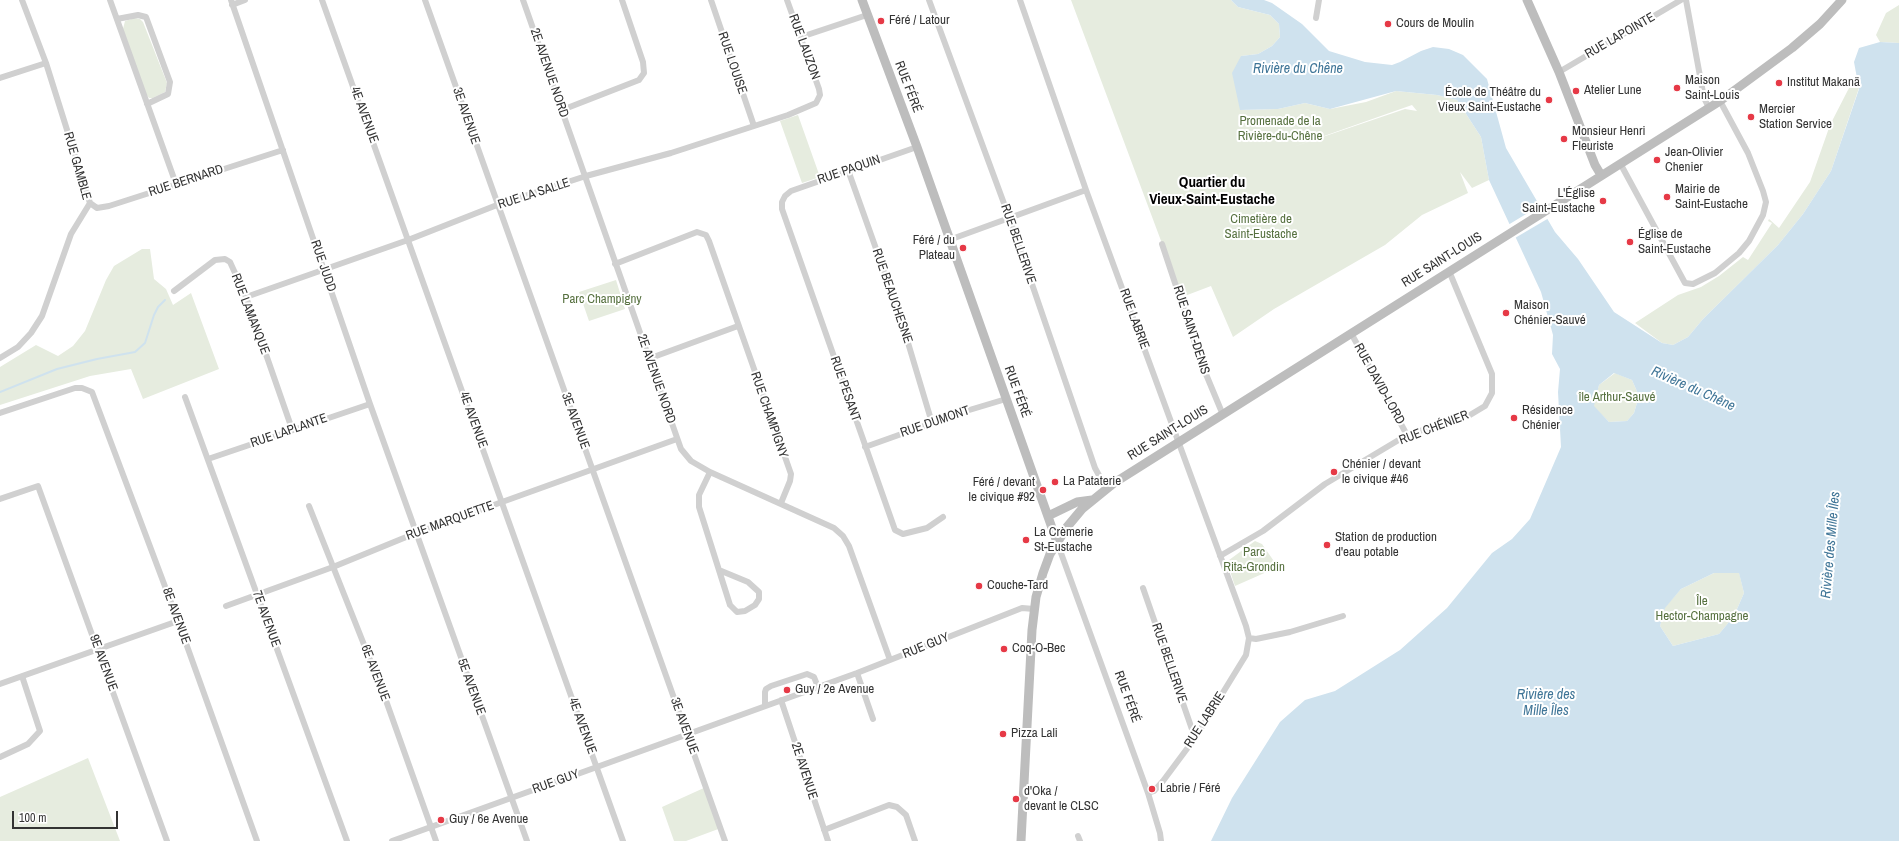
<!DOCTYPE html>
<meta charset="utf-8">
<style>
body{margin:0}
#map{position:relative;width:1899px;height:841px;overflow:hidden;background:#fff;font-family:"Archivo Narrow",sans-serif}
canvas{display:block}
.scale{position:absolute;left:12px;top:811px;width:106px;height:18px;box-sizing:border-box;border:2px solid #333;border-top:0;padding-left:5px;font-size:12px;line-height:14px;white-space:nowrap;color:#333;-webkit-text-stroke:3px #fff;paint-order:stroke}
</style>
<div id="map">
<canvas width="1899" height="841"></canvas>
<div class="scale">100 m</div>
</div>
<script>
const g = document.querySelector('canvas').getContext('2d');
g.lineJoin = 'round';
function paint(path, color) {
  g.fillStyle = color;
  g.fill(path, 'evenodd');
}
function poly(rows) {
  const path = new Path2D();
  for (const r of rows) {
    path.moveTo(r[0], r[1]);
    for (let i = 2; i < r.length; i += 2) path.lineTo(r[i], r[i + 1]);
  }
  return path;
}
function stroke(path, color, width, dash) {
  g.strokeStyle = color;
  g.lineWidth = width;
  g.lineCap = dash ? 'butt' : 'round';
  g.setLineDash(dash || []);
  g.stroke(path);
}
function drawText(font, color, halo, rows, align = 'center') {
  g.font = font + ' "Archivo Narrow",sans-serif';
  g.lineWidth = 4;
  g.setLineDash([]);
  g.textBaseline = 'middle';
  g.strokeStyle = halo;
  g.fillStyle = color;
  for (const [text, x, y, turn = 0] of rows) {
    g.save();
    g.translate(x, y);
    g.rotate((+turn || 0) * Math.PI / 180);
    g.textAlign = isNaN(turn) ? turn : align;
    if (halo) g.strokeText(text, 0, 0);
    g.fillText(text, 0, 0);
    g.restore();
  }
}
paint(poly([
 [1071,0,1231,0,1238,7,1270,15,1279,24,1280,37,1272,46,1258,54,1241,56,1240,110,1278,109,1305,103,1330,109,1366,102,1396,91,1437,95,1457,100,1481,137,1489,180,1472,188,1460,172,1468,193,1422,215,1385,245,1274,309,1233,337,1211,286,1182,297],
 [1412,105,1417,111,1405,109,1293,147],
 [1899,5,1899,43,1880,42,1876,35,1886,13],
 [135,18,140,19,143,22,167,83,165,92,153,98,149,98,146,94,123,29,125,21],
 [1849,88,1859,88,1831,171,1803,214,1778,245,1703,319,1688,337,1673,345,1662,343,1635,323,1678,295,1701,287,1719,276,1743,257,1748,260,1772,223,1768,221,1769,219,1779,228,1810,182,1830,125],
 [798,115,820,177,802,183,780,121],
 [142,249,150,249,154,279,166,289,173,305,191,293,219,369,143,399,131,369,90,376,0,405,0,367,36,345,58,356,73,346,85,331,106,280,114,266],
 [616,280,625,309,589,321,579,292],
 [1615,373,1632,380,1639,396,1634,413,1627,421,1609,422,1593,406,1599,385],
 [1255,541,1262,544,1278,567,1235,586,1228,565,1229,560],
 [1739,572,1744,593,1734,616,1719,634,1673,646,1660,626,1665,607,1681,589,1714,573],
 [88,758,120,841,0,841,0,797],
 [706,787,721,828,686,841,674,841,662,807]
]), '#e6ecdf');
paint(poly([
 [1231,0,1264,0,1272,3,1302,24,1329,51,1365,62,1392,65,1400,62,1421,51,1433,47,1449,49,1463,55,1487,79,1506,148,1555,232,1578,259,1614,312,1662,343,1673,345,1688,337,1703,319,1778,245,1803,214,1831,171,1859,89,1854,62,1859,48,1880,42,1899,43,1899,841,1211,841,1232,798,1280,722,1305,700,1335,691,1400,650,1447,608,1492,553,1512,539,1530,519,1561,447,1558,392,1560,369,1552,354,1553,335,1541,292,1489,180,1481,137,1457,100,1437,95,1396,91,1330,109,1305,103,1278,109,1240,110,1232,73,1241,56,1258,54,1272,46,1280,37,1279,24,1270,15,1238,7],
 [1614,373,1632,380,1639,396,1634,413,1627,421,1609,422,1594,406,1599,385],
 [1714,573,1739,573,1744,593,1734,616,1719,634,1673,646,1660,626,1665,608,1681,589]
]), '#cfe2ee');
paint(poly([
 [1541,205,1549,218,1515,238,1508,225]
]), '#fff');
stroke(poly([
 [0,392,57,369,97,359,135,352,145,343,154,315,158,307,165,300]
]), '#cfe2ee', 2);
stroke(poly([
 [110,0,176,184],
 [231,0,370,404,527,841],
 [322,0,623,841],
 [425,0,725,841],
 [523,0,681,449,691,461,710,472,834,528,843,536,849,546,890,660],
 [711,0,754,126],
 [929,0,1009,217,1095,468,1106,488],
 [1020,0,1086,190,1246,626,1249,638,1246,655,1195,738,1163,781,1154,791,1148,793],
 [1686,0,1704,98,1709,108],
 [232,5,245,0],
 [1316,18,1319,0],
 [117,19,138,15,146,17,170,82,168,94,147,104],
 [801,37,867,15],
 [1559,72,1681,0],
 [0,78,46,63],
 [562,110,639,80,644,73,643,62,622,0],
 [917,147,791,191,785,196,782,202,782,209,895,530,903,534,927,528,943,517],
 [1620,163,1685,283,1693,284,1715,273,1739,253,1749,241,1763,215,1766,202,1763,191,1748,153,1720,101],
 [848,170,900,316,932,423],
 [90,203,97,208,109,206,283,150],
 [949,240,1086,190],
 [1162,244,1203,367,1223,415],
 [615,264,697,232,706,235,709,241,791,474,790,481,781,503],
 [174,291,215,260,225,259,230,262,246,297,292,429],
 [246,297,408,240,497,205,586,176,671,153,788,115,816,103,820,95,819,89,787,0],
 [1351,333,1407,435],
 [0,358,18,347,31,333,42,316,71,234,90,203,46,63,22,0],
 [648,359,738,326],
 [185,397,347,841],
 [0,413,75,388,82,388,92,392,178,621,257,841],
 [865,447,966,411,1006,399],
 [208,459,370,404],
 [710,472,699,495,699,507,730,605,737,612,745,611,755,605,759,599,759,592,748,582,719,570],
 [0,499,38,486,167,841],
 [309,506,384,695,436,841],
 [1057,542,1148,793,1160,833,1161,841],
 [1220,556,1263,531,1325,484,1407,435,1470,415,1485,406,1492,393,1492,374,1449,271],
 [1143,588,1195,738],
 [226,606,333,567,416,533,677,439],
 [1249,638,1256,639,1290,632,1343,616],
 [857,673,873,719],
 [0,684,178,621],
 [781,700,828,841],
 [765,705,765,692,766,689,771,686,807,674,814,677,818,687],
 [0,757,28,744,40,731,22,676],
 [824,830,889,805,897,807,906,815,915,841],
 [1078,836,1080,841],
 [392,841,857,673,1022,608,1034,609]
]), '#d0d0d0', 6);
stroke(poly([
 [862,0,917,147,1057,542],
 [1527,0,1559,72,1595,165,1601,175],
 [1048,516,1077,502,1092,500],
 [1021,841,1032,630,1036,597,1043,573,1050,554,1067,527,1082,509,1114,483,1720,101,1792,48,1820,24,1842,0]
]), '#bdbdbd', 9);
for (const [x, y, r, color] of [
 [881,21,4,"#e63946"],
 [1388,24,4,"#e63946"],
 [1779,83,4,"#e63946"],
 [1677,88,4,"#e63946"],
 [1576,91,4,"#e63946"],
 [1549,100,4,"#e63946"],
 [1751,117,4,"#e63946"],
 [1564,139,4,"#e63946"],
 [1657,160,4,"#e63946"],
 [1667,197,4,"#e63946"],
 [1603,201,4,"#e63946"],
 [1630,242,4,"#e63946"],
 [963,248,4,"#e63946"],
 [1506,313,4,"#e63946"],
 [1514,418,4,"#e63946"],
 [1334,472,4,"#e63946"],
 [1055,482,4,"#e63946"],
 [1043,490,4,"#e63946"],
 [1026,540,4,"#e63946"],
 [1327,545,4,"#e63946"],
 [979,586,4,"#e63946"],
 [1004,649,4,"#e63946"],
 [787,690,4,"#e63946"],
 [1003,734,4,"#e63946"],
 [1152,789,4,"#e63946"],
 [1016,799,4,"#e63946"],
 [441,820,4,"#e63946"]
]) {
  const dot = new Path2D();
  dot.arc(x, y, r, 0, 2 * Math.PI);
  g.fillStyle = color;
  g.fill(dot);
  stroke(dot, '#fff', 1.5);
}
drawText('13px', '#333', '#fff', [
 ["Féré / Latour",889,21],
 ["Cours de Moulin",1396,24],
 ["Maison",1685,81],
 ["Saint-Louis",1685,96],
 ["Institut Makanä",1787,83],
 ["Atelier Lune",1584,91],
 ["École de Théâtre du",1541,93,"right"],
 ["Vieux Saint-Eustache",1541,108,"right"],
 ["Mercier",1759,110],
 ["Station Service",1759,125],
 ["Monsieur Henri",1572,132],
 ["Fleuriste",1572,147],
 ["Jean-Olivier",1665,153],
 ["Chenier",1665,168],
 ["Mairie de",1675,190],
 ["Saint-Eustache",1675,205],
 ["L'Église",1595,194,"right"],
 ["Saint-Eustache",1595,209,"right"],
 ["Église de",1638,235],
 ["Saint-Eustache",1638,250],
 ["Féré / du",955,241,"right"],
 ["Plateau",955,256,"right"],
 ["Maison",1514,306],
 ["Chénier-Sauvé",1514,321],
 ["Résidence",1522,411],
 ["Chénier",1522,426],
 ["Chénier / devant",1342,465],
 ["le civique #46",1342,480],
 ["La Pataterie",1063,482],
 ["Féré / devant",1035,483,"right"],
 ["le civique #92",1035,498,"right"],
 ["La Crèmerie",1034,533],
 ["St-Eustache",1034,548],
 ["Station de production",1335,538],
 ["d'eau potable",1335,553],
 ["Couche-Tard",987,586],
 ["Coq-O-Bec",1012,649],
 ["Guy / 2e Avenue",795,690],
 ["Pizza Lali",1011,734],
 ["Labrie / Féré",1160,789],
 ["d'Oka /",1024,792],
 ["devant le CLSC",1024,807],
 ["Guy / 6e Avenue",449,820]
], 'left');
drawText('13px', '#333', '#fff', [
 ["RUE LAPOINTE",1620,36,-30],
 ["RUE LAUZON",804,47,70],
 ["RUE LOUISE",732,63,71],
 ["2E AVENUE NORD",549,73,71],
 ["RUE FÉRÉ",908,87,69],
 ["4E AVENUE",364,115,70],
 ["3E AVENUE",466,116,71],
 ["RUE GAMBLE",77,166,74],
 ["RUE PAQUIN",849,170,-19],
 ["RUE BERNARD",186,181,-18],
 ["RUE LA SALLE",534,194,-18],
 ["RUE BELLERIVE",1018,244,71],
 ["RUE SAINT-LOUIS",1442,260,-32],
 ["RUE JUDD",323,266,71],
 ["RUE BEAUCHESNE",892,296,71],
 ["RUE LAMANQUE",250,314,69],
 ["RUE LABRIE",1134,319,70],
 ["RUE SAINT-DENIS",1191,330,72],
 ["2E AVENUE NORD",656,379,71],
 ["RUE DAVID-LORD",1379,384,61],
 ["RUE PESANT",845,389,71],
 ["RUE FÉRÉ",1017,392,70],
 ["RUE CHAMPIGNY",769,415,71],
 ["4E AVENUE",473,420,70],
 ["3E AVENUE",575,421,70],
 ["RUE DUMONT",935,422,-19],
 ["RUE CHÉNIER",1434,428,-21],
 ["RUE LAPLANTE",289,431,-19],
 ["RUE SAINT-LOUIS",1168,433,-32],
 ["RUE MARQUETTE",450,521,-20],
 ["8E AVENUE",176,616,70],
 ["7E AVENUE",266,619,70],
 ["RUE GUY",926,646,-22],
 ["9E AVENUE",103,663,70],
 ["RUE BELLERIVE",1169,663,71],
 ["6E AVENUE",375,673,69],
 ["5E AVENUE",471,687,70],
 ["RUE FÉRÉ",1127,697,70],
 ["RUE LABRIE",1205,720,-57],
 ["4E AVENUE",582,726,70],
 ["3E AVENUE",684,726,70],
 ["2E AVENUE",804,771,72],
 ["RUE GUY",556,782,-20]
]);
drawText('13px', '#56703f', '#fff', [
 ["Promenade de la",1280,122],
 ["Rivière-du-Chêne",1280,137],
 ["Cimetière de",1261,220],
 ["Saint-Eustache",1261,235],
 ["Parc Champigny",602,300],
 ["île Arthur-Sauvé",1617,398],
 ["Parc",1254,553],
 ["Rita-Grondin",1254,568],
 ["Île",1702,602],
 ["Hector-Champagne",1702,617]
]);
drawText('italic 14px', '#3f7597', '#fff', [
 ["Rivière du Chêne",1298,69],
 ["Rivière du Chêne",1693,389,24],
 ["Rivière des Mille Îles",1831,545,-85],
 ["Rivière des",1546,695],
 ["Mille Îles",1546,711]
]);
drawText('bold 15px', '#000', '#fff', [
 ["Quartier du",1212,183],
 ["Vieux-Saint-Eustache",1212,200]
]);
</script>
